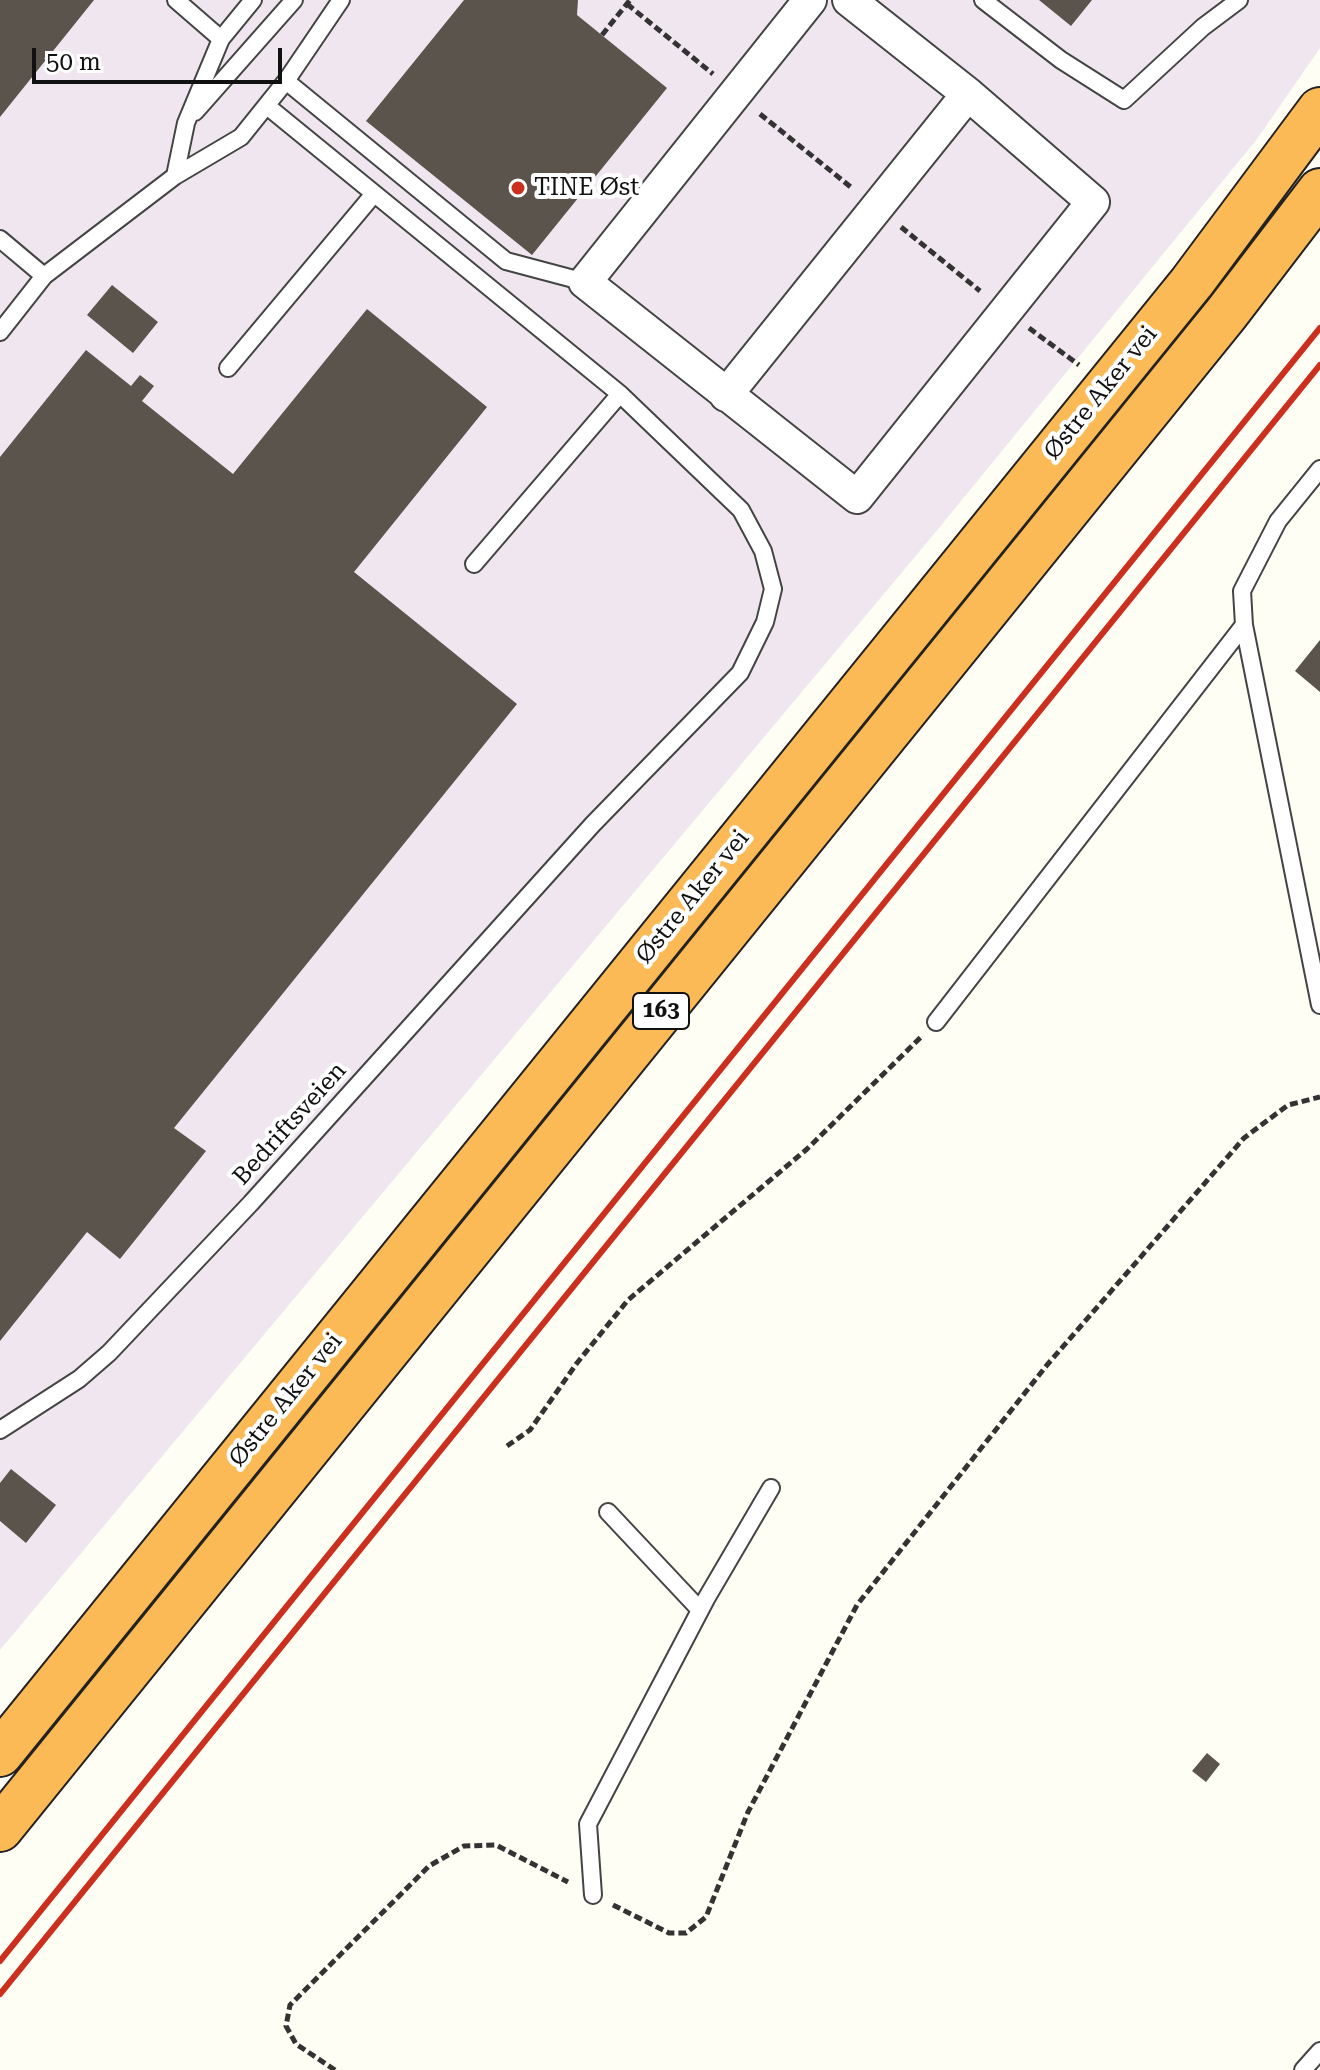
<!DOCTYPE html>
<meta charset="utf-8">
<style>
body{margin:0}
#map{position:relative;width:1320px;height:2070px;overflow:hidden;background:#fffef5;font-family:"Roboto Serif",serif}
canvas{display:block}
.scale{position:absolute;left:32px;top:48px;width:250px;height:36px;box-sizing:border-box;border:4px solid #111;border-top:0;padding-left:10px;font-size:24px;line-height:28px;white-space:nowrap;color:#111;-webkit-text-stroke:6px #fff;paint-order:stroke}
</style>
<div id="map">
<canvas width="1320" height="2070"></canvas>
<div class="scale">50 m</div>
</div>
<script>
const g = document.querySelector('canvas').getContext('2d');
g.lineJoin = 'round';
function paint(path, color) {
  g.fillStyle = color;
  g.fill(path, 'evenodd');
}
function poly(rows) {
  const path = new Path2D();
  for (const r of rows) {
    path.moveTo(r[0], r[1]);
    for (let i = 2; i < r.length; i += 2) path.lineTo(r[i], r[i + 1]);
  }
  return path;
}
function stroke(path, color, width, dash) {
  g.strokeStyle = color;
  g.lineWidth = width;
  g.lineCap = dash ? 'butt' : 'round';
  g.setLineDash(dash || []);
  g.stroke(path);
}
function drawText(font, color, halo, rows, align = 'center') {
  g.font = font + ' "Roboto Serif",serif';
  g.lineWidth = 8;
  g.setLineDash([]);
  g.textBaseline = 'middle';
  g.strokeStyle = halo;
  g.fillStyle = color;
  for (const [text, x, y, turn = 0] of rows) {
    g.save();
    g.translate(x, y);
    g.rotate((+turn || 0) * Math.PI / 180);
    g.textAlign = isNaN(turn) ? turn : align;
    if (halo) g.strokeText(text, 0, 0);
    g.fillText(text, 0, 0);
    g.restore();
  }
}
paint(poly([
 [0,0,1320,0,1320,48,1257,139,934,534,0,1650]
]), '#efe6ef');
paint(poly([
 [0,0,94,0,0,117],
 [464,0,578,0,577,15,667,88,532,255,366,121],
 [1039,0,1092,0,1071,26],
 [112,285,158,322,133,353,87,315],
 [367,309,487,407,354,572,517,704,174,1128,206,1151,120,1259,87,1232,0,1341,0,457,86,350,131,386,140,375,154,386,142,401,233,474],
 [1320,640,1320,692,1295,671],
 [11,1469,56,1505,26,1543,0,1521,0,1483],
 [1207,1753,1220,1764,1206,1782,1192,1771]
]), '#5a544c');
const lane = poly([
 [176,0,221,39],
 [983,0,1061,60,1124,100,1203,27,1239,0],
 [286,81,506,261,585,282],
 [195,112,294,0],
 [175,176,186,123,221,39,253,0],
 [0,239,44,276],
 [0,332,44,276,175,176,241,137,286,81,341,0],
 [228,368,373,195],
 [1320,469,1278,521,1242,591,1244,625,1320,1005],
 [474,564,620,394],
 [936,1022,1244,625],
 [0,1430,79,1379,109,1353,251,1203,593,824,740,673,765,622,773,589,763,551,741,510,620,394,267,106],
 [608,1512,700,1610],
 [593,1895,588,1824,706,1599,771,1488],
 [1303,2070,1320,2051]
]);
const street = poly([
 [810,0,585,282,857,497,1093,202,968,94,849,0],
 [726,395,968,94]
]);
const highway = poly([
 [0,1754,1192,282,1320,110],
 [0,1829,1226,314,1320,191]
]);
stroke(lane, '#444', 20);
stroke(street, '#444', 36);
stroke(highway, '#222', 48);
stroke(poly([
 [627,4,713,74],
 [602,35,630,0],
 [760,114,852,188],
 [901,227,980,291],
 [1029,328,1079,365],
 [507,1446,530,1430,577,1363,628,1300,807,1149,921,1037],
 [613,1905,669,1933,686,1933,706,1917,748,1812,857,1605,1047,1365,1244,1138,1288,1105,1320,1097],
 [335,2070,296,2044,286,2026,290,2005,429,1866,464,1846,496,1845,568,1882]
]), '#333', 5, [8, 4]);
stroke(lane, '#fff', 16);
stroke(street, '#fff', 32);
stroke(highway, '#fcba56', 44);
stroke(poly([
 [0,1961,1320,328],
 [0,1994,1320,365]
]), '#cb301f', 6);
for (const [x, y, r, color] of [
 [518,188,8,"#cb301f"]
]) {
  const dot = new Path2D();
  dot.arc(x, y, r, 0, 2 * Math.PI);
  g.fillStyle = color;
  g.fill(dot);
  stroke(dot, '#fff', 3);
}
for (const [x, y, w] of [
 [661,1011,56]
]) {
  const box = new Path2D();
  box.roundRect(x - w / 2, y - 18, w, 36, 6);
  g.fillStyle = '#fff';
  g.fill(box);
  stroke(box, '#111', 2);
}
drawText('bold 22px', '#111', null, [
 ["163",661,1011]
]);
drawText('24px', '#111', '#fff', [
 ["TINE Øst",534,188]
], 'left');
drawText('24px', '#111', '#fff', [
 ["Østre Aker vei",1101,393,-51],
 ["Østre Aker vei",693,897,-51],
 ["Bedriftsveien",290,1124,-48],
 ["Østre Aker vei",286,1400,-51]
]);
</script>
